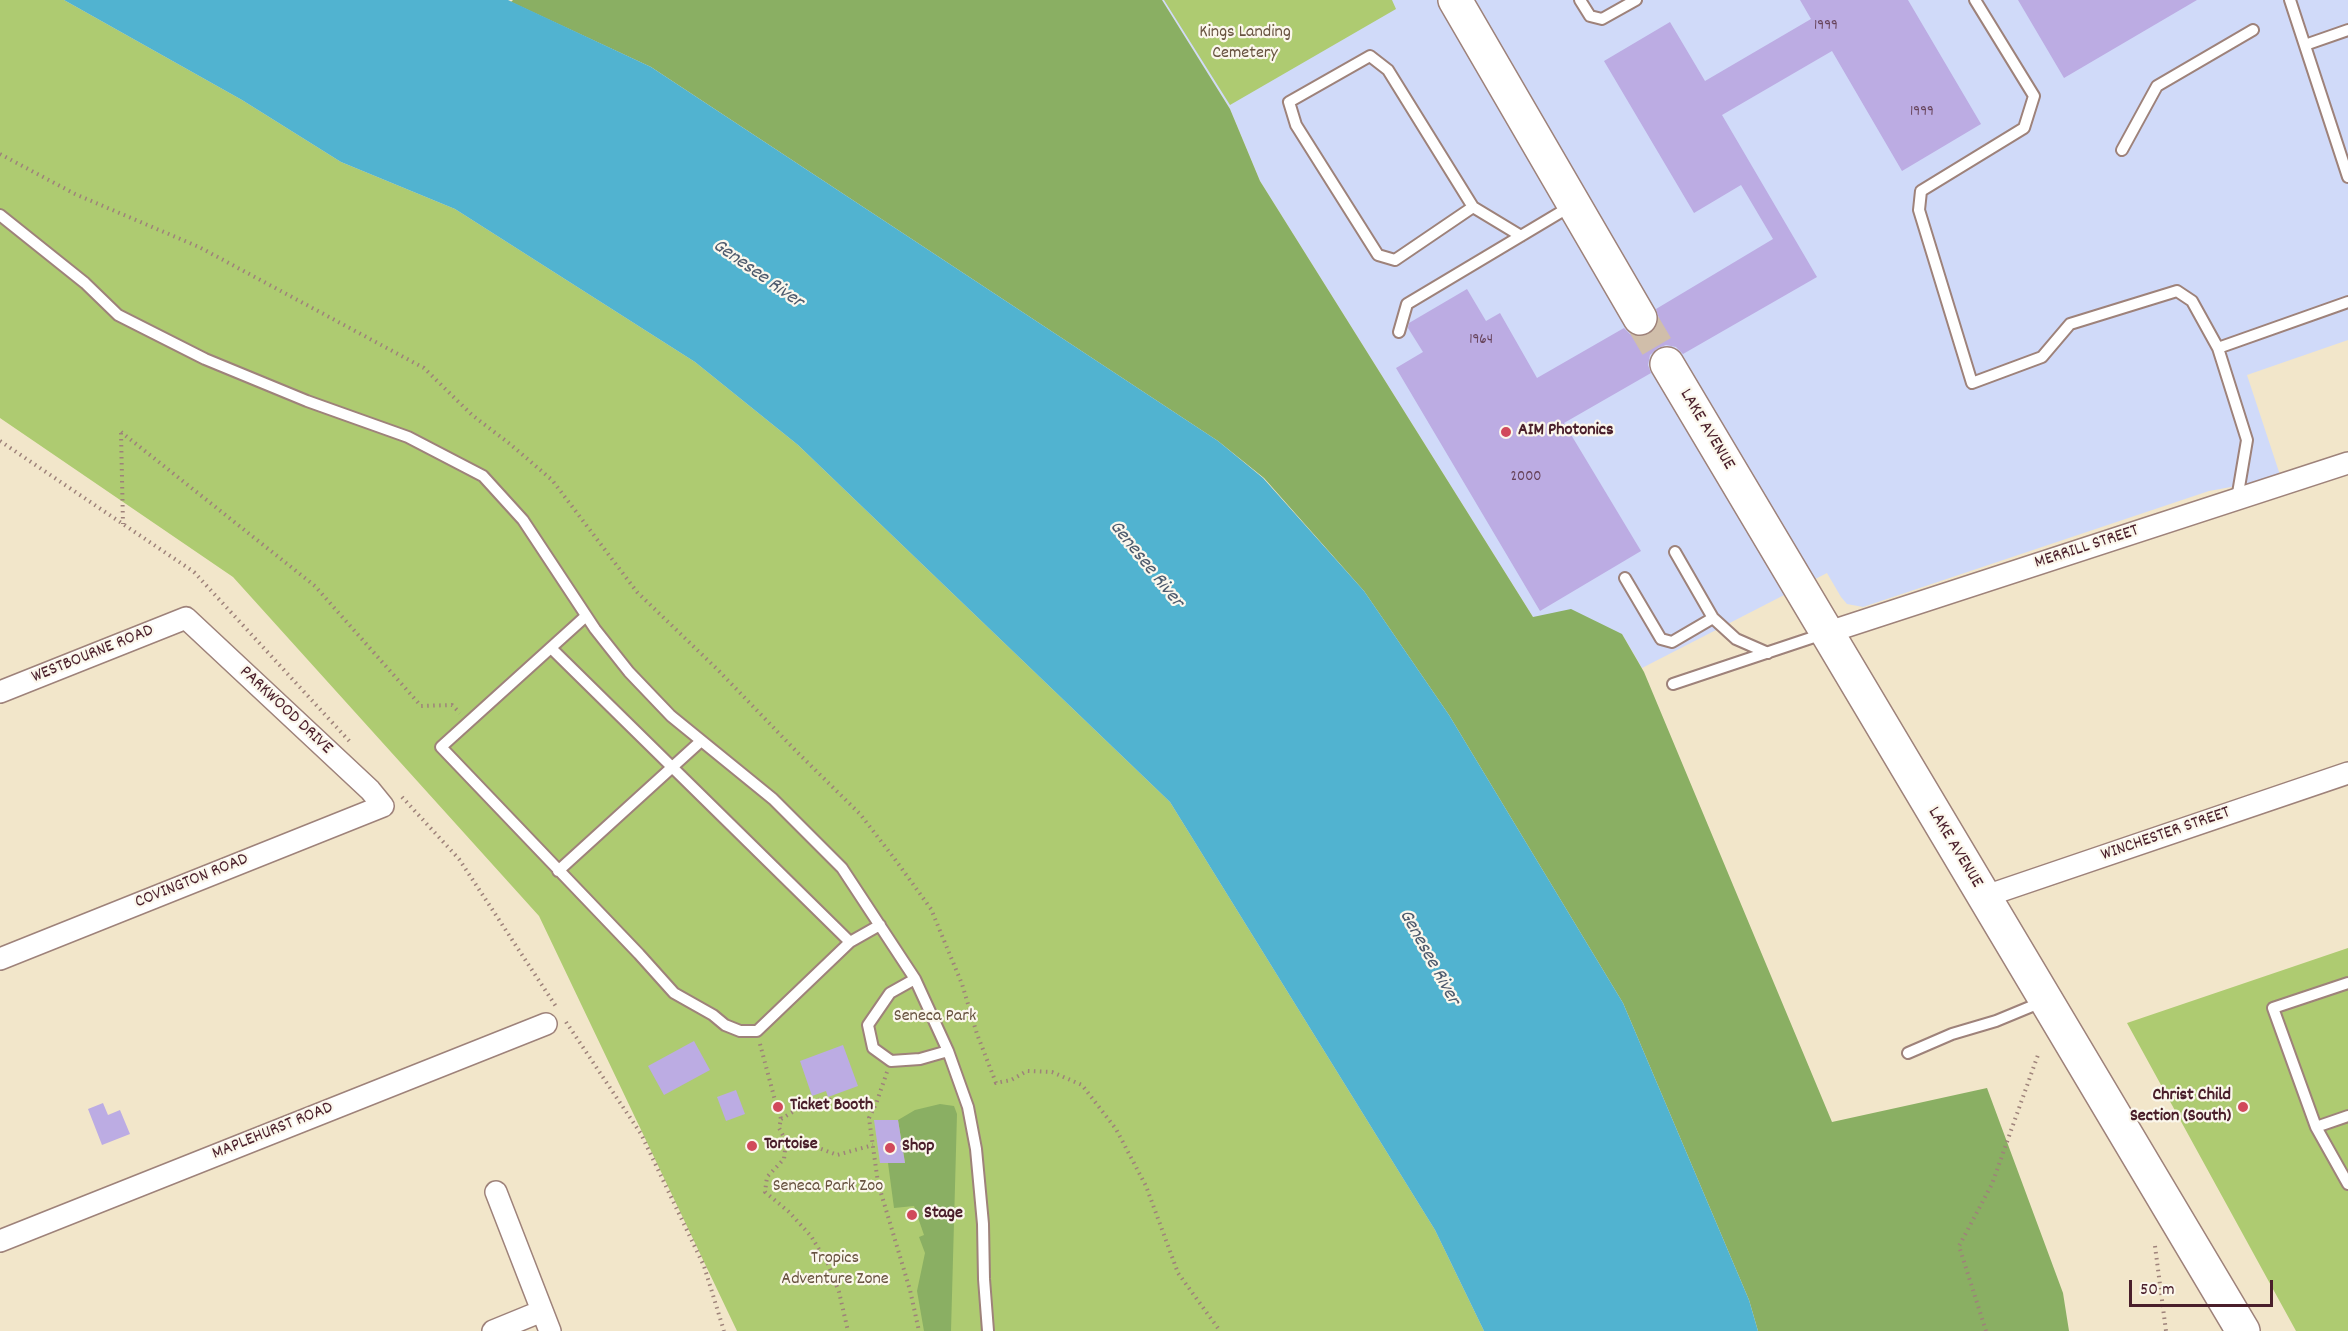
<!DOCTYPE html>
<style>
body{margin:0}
#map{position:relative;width:2348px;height:1331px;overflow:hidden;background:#f2e6ca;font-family:Dekko,sans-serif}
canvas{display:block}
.scale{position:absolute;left:2129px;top:1280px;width:144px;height:27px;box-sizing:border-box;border:3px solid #4a1f2b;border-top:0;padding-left:8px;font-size:18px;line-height:21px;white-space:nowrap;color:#4a1f2b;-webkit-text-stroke:4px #fbf7ec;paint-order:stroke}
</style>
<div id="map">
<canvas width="2348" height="1331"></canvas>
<div class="scale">50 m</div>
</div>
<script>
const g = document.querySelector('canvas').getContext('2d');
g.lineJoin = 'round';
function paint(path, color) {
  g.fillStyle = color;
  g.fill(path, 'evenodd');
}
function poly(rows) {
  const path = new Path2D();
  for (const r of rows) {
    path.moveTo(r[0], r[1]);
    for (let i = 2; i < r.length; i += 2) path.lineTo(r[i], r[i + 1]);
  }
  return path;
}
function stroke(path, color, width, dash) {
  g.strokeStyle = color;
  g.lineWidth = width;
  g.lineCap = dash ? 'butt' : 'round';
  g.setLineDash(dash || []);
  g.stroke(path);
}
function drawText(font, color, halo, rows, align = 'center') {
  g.font = font + ' Dekko,sans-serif';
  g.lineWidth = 4.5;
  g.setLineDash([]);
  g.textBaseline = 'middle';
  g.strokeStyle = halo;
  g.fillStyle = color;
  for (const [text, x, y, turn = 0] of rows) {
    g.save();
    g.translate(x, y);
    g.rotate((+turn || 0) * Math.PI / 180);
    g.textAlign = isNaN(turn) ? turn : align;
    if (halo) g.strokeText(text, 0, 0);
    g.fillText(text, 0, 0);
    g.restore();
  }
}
paint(poly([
 [1162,0,2348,0,2348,340,2247,375,2281,478,2209,491,1863,607,1847,604,1841,597,1827,573,1642,668,1622,634,1533,617,1260,181,1230,109]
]), '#d0daf9');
paint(poly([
 [0,0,64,0,242,100,341,162,455,209,695,362,798,445,1170,802,1435,1230,1484,1331,737,1331,539,916,233,577,0,418],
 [1164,0,1392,0,1396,9,1230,105],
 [2348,948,2348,1331,2296,1331,2127,1023]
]), '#aecb71');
paint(poly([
 [513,0,1162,0,1230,109,1260,181,1533,617,1571,609,1622,634,1644,672,1832,1122,1987,1088,2063,1293,2069,1331,1758,1331,1749,1300,1623,1003,1449,715,1364,591,1264,478,1218,441,651,67,511,2],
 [940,1104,954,1106,957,1114,951,1331,924,1331,917,1291,925,1253,919,1237,924,1235,914,1206,894,1208,888,1163,905,1163,898,1120,915,1110]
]), '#8aaf63');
paint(poly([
 [64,0,508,0,651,67,1218,441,1263,478,1364,591,1449,715,1623,1003,1749,1300,1758,1331,1484,1331,1435,1230,1170,802,798,445,695,362,455,209,341,162,242,100]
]), '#51b3d0');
paint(poly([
 [1800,0,1908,0,1981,124,1902,171,1832,51,1722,115,1817,277,1683,354,1676,347,1666,345,1658,348,1650,355,1648,365,1651,373,1564,423,1641,551,1540,611,1396,368,1423,352,1408,328,1409,323,1467,289,1486,321,1500,313,1537,378,1624,328,1630,334,1639,337,1650,334,1656,327,1659,319,1656,309,1773,239,1741,185,1694,213,1604,61,1670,22,1705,81,1811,19],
 [2018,0,2197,0,2064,78],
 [694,1041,710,1070,664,1095,648,1066],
 [843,1045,858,1086,828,1097,826,1091,812,1096,800,1061],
 [736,1090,745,1114,726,1121,717,1097],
 [103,1103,108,1115,120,1110,130,1134,102,1145,88,1109],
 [874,1120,898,1120,905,1163,880,1163]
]), '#bcace3');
stroke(poly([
 [1640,318,1667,364]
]), '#d0beaa', 33, [33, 16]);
const lane = poly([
 [1580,0,1590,16,1602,19,1636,0],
 [1975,0,2034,96,2024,128,1921,191,1919,210,1972,383,2042,357,2070,324,2177,291,2192,301,2218,348],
 [2290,0,2348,177],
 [2305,45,2348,30],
 [2122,150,2157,86,2253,30],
 [1473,207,1395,260,1378,255,1296,125,1289,102,1370,56,1388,70,1473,207,1521,236],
 [0,215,85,283,118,315,205,359,307,401,408,437,483,476,523,520,595,629,629,672,671,716,773,799,842,868,915,979,948,1051,968,1107,976,1149,983,1224,984,1279,988,1331],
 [1399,332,1407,304,1571,206],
 [2237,499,2247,440,2218,348,2348,302],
 [1675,552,1713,618,1736,639,1768,653],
 [1625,578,1661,639,1672,642,1713,618],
 [551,648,850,942,757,1031,740,1031,725,1025,713,1015,674,993,639,954,441,747,586,616],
 [1673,684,1823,634],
 [558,871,701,741],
 [850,942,880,925],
 [915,979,890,993,868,1025,873,1048,891,1061,920,1059,948,1051],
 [2348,983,2273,1008,2316,1127,2348,1184],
 [1908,1053,1952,1034,1996,1021,2042,1002],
 [2316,1127,2348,1116]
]);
const street = poly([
 [1826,633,2348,463],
 [0,692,186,618,370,790,383,806,0,959],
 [1983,897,2348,773],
 [496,1192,550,1331],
 [0,1241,546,1024],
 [493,1331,542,1311]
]);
const primary = poly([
 [1455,0,1640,318],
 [1667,364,2243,1331]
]);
stroke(lane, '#9e827a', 14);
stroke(street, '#9e827a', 24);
stroke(primary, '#9e827a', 36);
stroke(poly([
 [0,154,75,194,199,247,424,368,472,415,510,444,552,480,637,592,718,670,797,752,860,814,894,858,931,909,962,984,977,1034,996,1083,1011,1080,1027,1071,1052,1072,1082,1085,1116,1129,1146,1186,1178,1273,1220,1331],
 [121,432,315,586,421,706,452,705,460,713],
 [121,433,123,524],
 [0,441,194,572,352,744],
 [402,797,459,859,557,1008],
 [566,1022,641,1134,704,1266,724,1331],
 [760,1044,776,1104],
 [887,1072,876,1104,869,1118,878,1183,910,1290,919,1331],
 [779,1111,781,1119,779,1128,786,1141,784,1159,767,1177,765,1192,789,1212,811,1236,828,1264,839,1292,848,1331],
 [781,1119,809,1102,822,1099,876,1104],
 [786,1141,819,1148,837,1155,873,1145],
 [2155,1246,2166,1331],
 [1986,1331,1959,1246,1992,1184,2039,1052]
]), '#9e827a', 4, [1.5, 4.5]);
stroke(lane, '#fff', 10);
stroke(street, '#fff', 21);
stroke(primary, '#fff', 33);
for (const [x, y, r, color] of [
 [1506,432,6,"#d1495b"],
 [778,1107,6,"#d1495b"],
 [2243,1107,6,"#d1495b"],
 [752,1146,6,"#d1495b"],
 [890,1148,6,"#d1495b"],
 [912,1215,6,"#d1495b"]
]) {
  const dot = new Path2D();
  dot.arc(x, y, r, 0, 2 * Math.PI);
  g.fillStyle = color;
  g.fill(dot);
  stroke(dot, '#fbf7ec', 2);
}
drawText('15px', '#664259', null, [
 ["1999",1826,27],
 ["1999",1922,113],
 ["1964",1481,341],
 ["2000",1526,478]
]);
drawText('18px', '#685340', '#fbf7ec', [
 ["Kings Landing",1245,34],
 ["Cemetery",1245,55],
 ["Seneca Park",935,1018],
 ["Seneca Park Zoo",828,1188],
 ["Tropics",835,1260],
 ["Adventure Zone",835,1281]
]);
drawText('18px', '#4a1f2b', '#fbf7ec', [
 ["LAKE AVENUE",1706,430,59],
 ["MERRILL STREET",2087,548,-18],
 ["WESTBOURNE ROAD",93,655,-22],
 ["PARKWOOD DRIVE",285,711,43],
 ["WINCHESTER STREET",2166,835,-19],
 ["LAKE AVENUE",1954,848,59],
 ["COVINGTON ROAD",192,882,-22],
 ["MAPLEHURST ROAD",273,1132,-22]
]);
drawText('bold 18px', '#4a1f2b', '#fbf7ec', [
 ["AIM Photonics",1518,432],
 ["Christ Child",2231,1097,"right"],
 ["Section (South)",2231,1118,"right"],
 ["Ticket Booth",790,1107],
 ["Tortoise",764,1146],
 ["Shop",902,1148],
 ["Stage",924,1215]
], 'left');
drawText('italic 20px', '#4d5a6d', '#fbf7ec', [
 ["Genesee River",757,275,35],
 ["Genesee River",1145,565,51],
 ["Genesee River",1428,958,61]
]);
</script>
